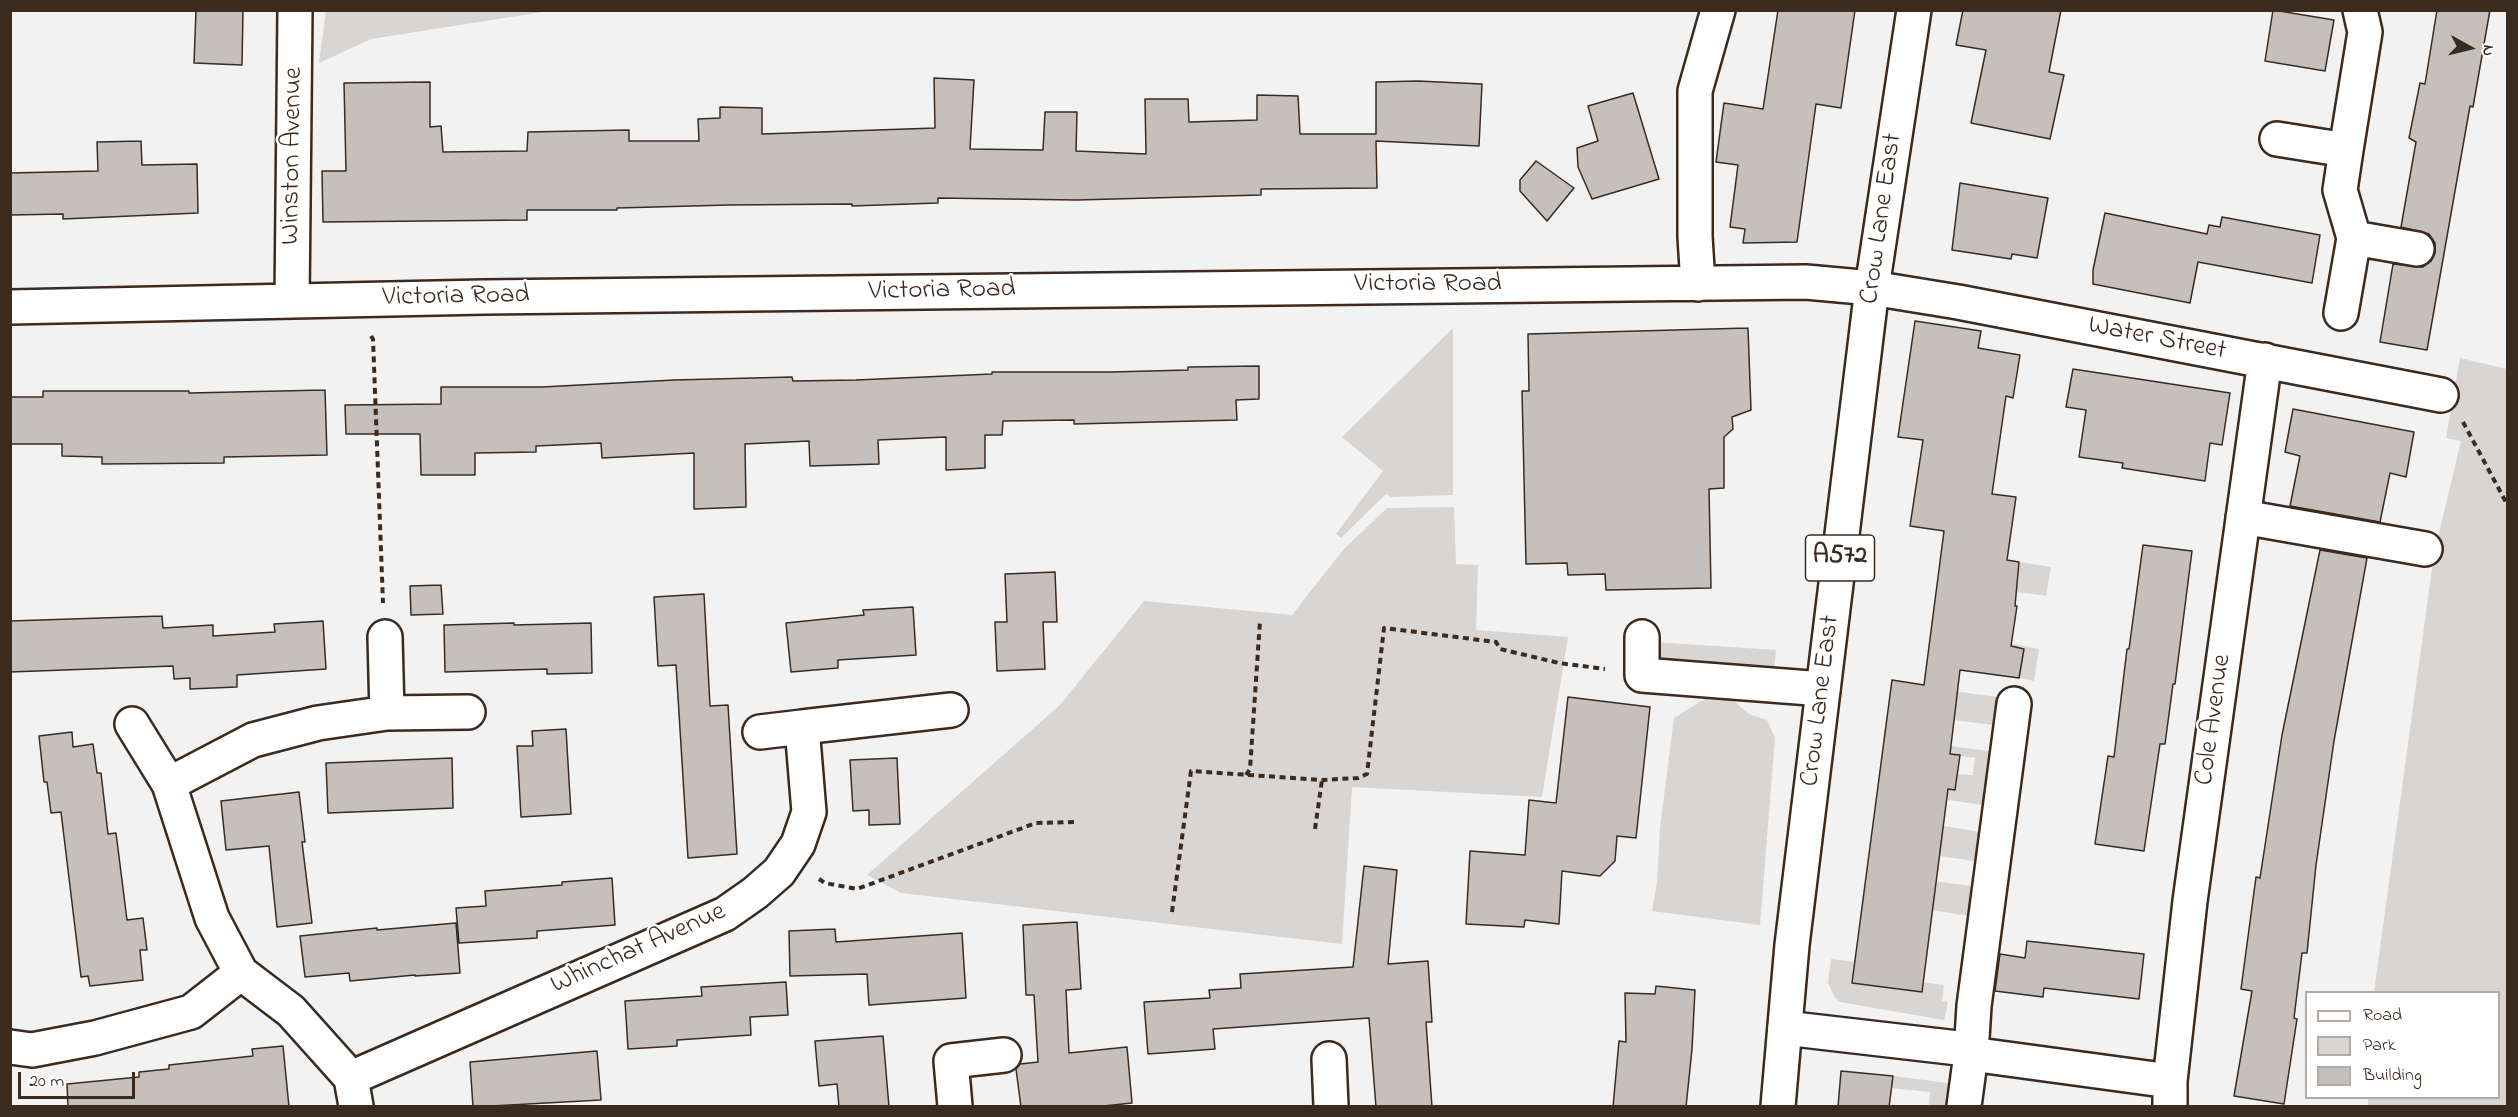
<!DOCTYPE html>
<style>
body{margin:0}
#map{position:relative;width:2518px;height:1117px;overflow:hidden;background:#f3f2f2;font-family:"Indie Flower",sans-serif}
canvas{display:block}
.frame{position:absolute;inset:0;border:12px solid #3b2a1e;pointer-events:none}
.legend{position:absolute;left:2305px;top:991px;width:195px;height:108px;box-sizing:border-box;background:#fff;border:2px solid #b1aaa5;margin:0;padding:8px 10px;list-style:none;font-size:18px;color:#3b2a1e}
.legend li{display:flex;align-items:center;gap:12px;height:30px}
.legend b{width:30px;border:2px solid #b1aaa5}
.north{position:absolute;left:2440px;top:18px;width:60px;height:60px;-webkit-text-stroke:4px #fff;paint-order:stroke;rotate:98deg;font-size:16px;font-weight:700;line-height:24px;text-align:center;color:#3b2a1e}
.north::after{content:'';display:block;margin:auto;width:21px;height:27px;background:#3b2a1e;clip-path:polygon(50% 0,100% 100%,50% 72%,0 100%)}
.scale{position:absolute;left:18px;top:1072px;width:117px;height:27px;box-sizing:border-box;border:3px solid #3b2a1e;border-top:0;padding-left:8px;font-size:18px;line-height:21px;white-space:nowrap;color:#3b2a1e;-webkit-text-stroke:4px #fff;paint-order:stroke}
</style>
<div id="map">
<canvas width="2518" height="1117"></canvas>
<div class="frame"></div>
<ul class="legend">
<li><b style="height:8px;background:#fff"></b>Road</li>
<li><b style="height:16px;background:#d8d5d2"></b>Park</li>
<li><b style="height:16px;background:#c6c0bd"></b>Building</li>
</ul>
<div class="north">N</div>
<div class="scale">20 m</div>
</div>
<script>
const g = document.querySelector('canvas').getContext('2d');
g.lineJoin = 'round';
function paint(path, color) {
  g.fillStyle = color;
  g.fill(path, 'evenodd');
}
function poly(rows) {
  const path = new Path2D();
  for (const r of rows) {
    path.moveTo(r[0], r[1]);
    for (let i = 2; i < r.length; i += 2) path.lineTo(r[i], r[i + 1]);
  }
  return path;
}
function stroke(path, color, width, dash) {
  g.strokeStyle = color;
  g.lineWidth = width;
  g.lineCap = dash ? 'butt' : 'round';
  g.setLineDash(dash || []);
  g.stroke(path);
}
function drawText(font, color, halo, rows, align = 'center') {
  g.font = font + ' "Indie Flower",sans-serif';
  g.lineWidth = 5;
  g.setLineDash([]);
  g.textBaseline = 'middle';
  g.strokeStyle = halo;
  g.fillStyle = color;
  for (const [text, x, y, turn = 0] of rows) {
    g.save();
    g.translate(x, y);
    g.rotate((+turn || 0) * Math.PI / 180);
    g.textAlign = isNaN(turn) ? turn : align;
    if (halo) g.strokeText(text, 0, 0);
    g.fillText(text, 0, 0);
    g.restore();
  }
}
paint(poly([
 [326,11,326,10,549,11,371,39,319,63],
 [1453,328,1453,495,1391,497,1386,494,1341,538,1336,534,1383,471,1342,437],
 [2460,358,2507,369,2507,1106,2368,1106,2368,1098,2498,1098,2498,992,2374,992,2434,554,2461,441,2446,438],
 [1454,507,1456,564,1478,565,1476,630,1568,637,1542,797,1352,787,1342,944,901,893,867,875,1060,705,1144,601,1292,615,1343,550,1387,508],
 [2019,562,2051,567,2046,596,1989,588,1991,575,2018,578],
 [1998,641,2039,649,2034,681,2019,678,2024,648,2001,645],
 [1652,642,1776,650,1774,671,1656,659],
 [1940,689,2004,698,2001,726,1954,720,1956,702],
 [1711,695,1734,701,1749,714,1767,720,1775,738,1760,925,1652,911,1657,882,1660,828,1674,718],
 [1934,744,1997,752,1990,806,1926,797,1957,774,1973,775,1975,758,1933,752],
 [1944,826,1987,833,1982,862,1939,856,1926,827,1943,829],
 [1919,879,1979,887,1975,917,1932,910],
 [1831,959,1855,962,1907,980,1944,985,1942,1001,1948,1002,1944,1020,1840,1002,1835,998,1828,983],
 [1893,1076,1956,1084,1954,1106,1929,1106,1930,1092,1891,1088]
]), '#d8d5d2');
const building = poly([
 [196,10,243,10,242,65,194,63,196,10],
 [1778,10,1855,10,1841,108,1816,104,1797,242,1743,243,1745,229,1730,227,1738,165,1716,162,1724,103,1763,109,1778,10],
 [1963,10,2061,10,2049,72,2064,75,2050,139,1971,123,1986,50,1956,45,1963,10],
 [2273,10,2334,20,2325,71,2265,61,2273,10],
 [2437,10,2490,10,2473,107,2470,106,2427,350,2380,342,2393,264,2423,267,2431,261,2435,253,2435,243,2429,234,2401,227,2416,142,2409,138,2420,83,2425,84,2437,10],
 [934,78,974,80,970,149,1043,150,1045,112,1077,112,1076,151,1146,154,1145,99,1188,99,1189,122,1257,120,1257,95,1298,96,1300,134,1376,134,1376,82,1418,81,1482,84,1479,146,1376,141,1377,188,1261,189,1261,195,1077,200,938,198,938,203,852,206,852,204,729,205,617,208,617,210,527,210,527,220,323,222,322,171,346,171,344,83,430,82,430,127,441,126,443,152,527,151,528,132,629,130,629,141,699,141,698,119,720,118,720,107,762,108,762,134,935,128,934,78],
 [1633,93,1659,179,1592,199,1578,167,1577,148,1598,141,1588,106,1633,93],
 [141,141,142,165,197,164,198,213,63,219,63,214,10,215,10,173,98,171,97,142,141,141],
 [1536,161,1574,188,1547,221,1520,191,1520,180,1536,161],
 [1960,183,2048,198,2037,258,2012,254,2011,259,1952,250,1960,183],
 [2105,213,2207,234,2209,225,2220,227,2222,217,2320,235,2312,283,2198,262,2190,303,2093,284,2093,270,2105,213],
 [1915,321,1981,331,1978,348,2020,355,2013,398,2006,396,1992,494,2016,497,2007,560,2019,562,2015,606,2017,606,2011,646,2024,649,2019,678,1960,670,1950,754,1960,755,1955,790,1948,789,1922,992,1852,983,1892,680,1924,685,1944,531,1910,526,1923,440,1898,437,1915,321],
 [1748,328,1751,410,1732,417,1733,429,1724,437,1724,488,1709,489,1711,588,1606,590,1605,574,1568,575,1567,563,1526,564,1522,391,1529,391,1528,334,1748,328],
 [1259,366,1259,399,1236,400,1237,420,1074,424,1074,420,1003,421,1002,435,985,435,985,468,946,470,946,437,878,440,879,464,810,466,809,441,745,444,746,507,694,509,694,453,602,458,601,443,536,446,536,452,475,453,475,475,421,475,420,434,346,434,345,405,441,404,441,387,542,387,674,380,792,377,793,381,856,380,992,374,992,372,1111,372,1188,370,1188,367,1259,366],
 [2073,369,2230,393,2222,445,2210,443,2205,481,2122,468,2123,463,2079,457,2086,410,2066,407,2073,369],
 [325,390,327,455,224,457,224,463,102,464,102,457,62,456,62,444,10,444,10,397,43,397,43,391,189,391,189,393,325,390],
 [2293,409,2414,432,2406,477,2390,473,2380,522,2290,506,2300,456,2285,452,2293,409],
 [2143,545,2192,551,2175,684,2173,684,2165,744,2160,744,2144,851,2095,844,2108,756,2114,757,2127,649,2129,649,2143,545],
 [2320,550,2367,558,2334,741,2316,865,2307,953,2302,953,2294,1018,2297,1019,2284,1104,2234,1096,2252,991,2241,989,2256,877,2260,878,2282,735,2320,550],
 [1055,572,1057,622,1043,622,1045,669,997,671,995,622,1007,622,1005,574,1055,572],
 [441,585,443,614,411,615,410,586,441,585],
 [704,594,710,706,728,705,737,854,688,858,676,665,658,666,654,597,704,594],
 [913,607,916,655,838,660,838,668,791,672,786,623,864,615,863,610,913,607],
 [162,616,163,628,213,625,213,636,275,632,274,624,323,621,326,669,237,675,237,687,190,689,190,678,174,679,173,666,10,672,10,621,162,616],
 [514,623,514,625,591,623,592,673,547,674,547,669,445,672,444,625,514,623],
 [1568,697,1650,707,1636,838,1617,836,1615,861,1600,876,1562,871,1559,924,1525,920,1524,927,1466,924,1470,851,1525,855,1529,800,1556,803,1568,697],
 [566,729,571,814,521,817,517,746,533,746,532,731,566,729],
 [72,732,73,747,93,744,97,773,101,773,108,834,116,833,127,920,143,918,147,950,140,950,143,980,90,986,88,976,81,977,61,812,51,813,47,782,44,782,39,736,72,732],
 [452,758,453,808,328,813,326,763,452,758],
 [897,758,900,824,869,825,869,810,853,811,850,760,897,758],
 [299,792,305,842,302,842,312,923,277,927,269,846,226,850,221,801,299,792],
 [1364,866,1397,870,1388,964,1428,961,1432,1022,1426,1022,1432,1107,1376,1107,1369,1018,1213,1029,1215,1049,1148,1054,1144,1002,1210,998,1209,990,1241,988,1240,974,1353,967,1364,866],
 [612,878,615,925,537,931,537,938,459,943,456,908,486,906,485,891,562,885,562,882,612,878],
 [1077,922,1081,989,1066,990,1069,1053,1127,1047,1132,1103,1094,1107,1021,1107,1016,1069,1020,1064,1038,1062,1034,995,1026,995,1023,925,1077,922],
 [456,923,460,973,415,976,415,975,350,981,349,973,305,977,300,936,377,928,377,930,456,923],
 [835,929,836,942,962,933,966,998,869,1005,867,974,790,976,789,931,835,929],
 [2027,941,2144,954,2139,999,2044,988,2043,997,1995,991,2000,954,2025,958,2027,941],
 [786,982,788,1015,750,1017,751,1035,677,1040,677,1046,628,1049,625,1001,702,996,701,987,786,982],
 [1656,986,1695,990,1692,1049,1686,1107,1613,1107,1619,1041,1626,1042,1625,993,1655,994,1656,986],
 [883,1036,889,1107,839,1107,837,1084,819,1086,815,1041,883,1036],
 [283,1046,289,1107,68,1107,67,1084,139,1077,139,1072,169,1069,169,1065,253,1056,252,1049,283,1046],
 [597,1051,601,1100,473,1107,470,1062,597,1051],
 [1841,1071,1893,1076,1889,1107,1838,1107,1841,1071]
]);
paint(building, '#c6c0bd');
stroke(building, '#3b2a1e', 1.5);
const minor = poly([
 [2277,139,2346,150,2365,32,2360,10],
 [2346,150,2340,190,2354,238,2417,249],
 [1698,284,1695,237,1695,91,1718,10],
 [292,301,295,10],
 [10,307,484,297,1806,282,1872,288,1958,302,2441,395],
 [2341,313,2354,238],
 [2243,517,2425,549],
 [385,637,387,713,468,712],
 [1642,637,1642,675,1823,689],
 [132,724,169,784,212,918,241,973,291,1011,351,1078,356,1106],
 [802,727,951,710],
 [169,784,253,740,318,723,387,713],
 [1785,1028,1958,1048,1971,1054,2170,1081],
 [10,1047,32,1050,95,1038,191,1012,241,973],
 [1329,1059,1331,1106],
 [351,1078,725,914,755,893,779,872,798,844,809,812,802,727,760,732],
 [955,1106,951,1061,1004,1055],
 [1964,1106,1971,1054,1974,1006,2014,704],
 [2170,1106,2170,1081,2190,901,2265,360]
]);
const major = poly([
 [1778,1106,1792,945,1872,288,1914,10]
]);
stroke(minor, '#3b2a1e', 38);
stroke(major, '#3b2a1e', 38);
stroke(poly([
 [371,336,373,339,383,603],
 [2463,422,2508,506],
 [1246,775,1250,769,1260,621],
 [1315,829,1322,780],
 [819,879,825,883,857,889,1036,823,1076,822],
 [1172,912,1191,771,1322,780,1358,778,1367,774,1384,628,1496,642,1500,649,1559,663,1605,669]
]), '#3b2a1e', 4, [6, 4.5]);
stroke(minor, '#fff', 33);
stroke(major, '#fff', 33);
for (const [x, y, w] of [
 [1840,558,69]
]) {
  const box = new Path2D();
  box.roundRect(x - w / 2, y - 23, w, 46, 4.5);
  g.fillStyle = '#fff';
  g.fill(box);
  stroke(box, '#3b2a1e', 1.5);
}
drawText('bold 26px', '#3b2a1e', null, [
 ["A572",1840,558]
]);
drawText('27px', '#3b2a1e', '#fff', [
 ["Winston Avenue",294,156,-89],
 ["Crow Lane East",1883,219,-82],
 ["Victoria Road",1428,286],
 ["Victoria Road",942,292,-1],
 ["Victoria Road",456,298,-1],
 ["Water Street",2157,340,11],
 ["Crow Lane East",1822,701,-83],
 ["Cole Avenue",2215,720,-82],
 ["Whinchat Avenue",639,950,-24]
]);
</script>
